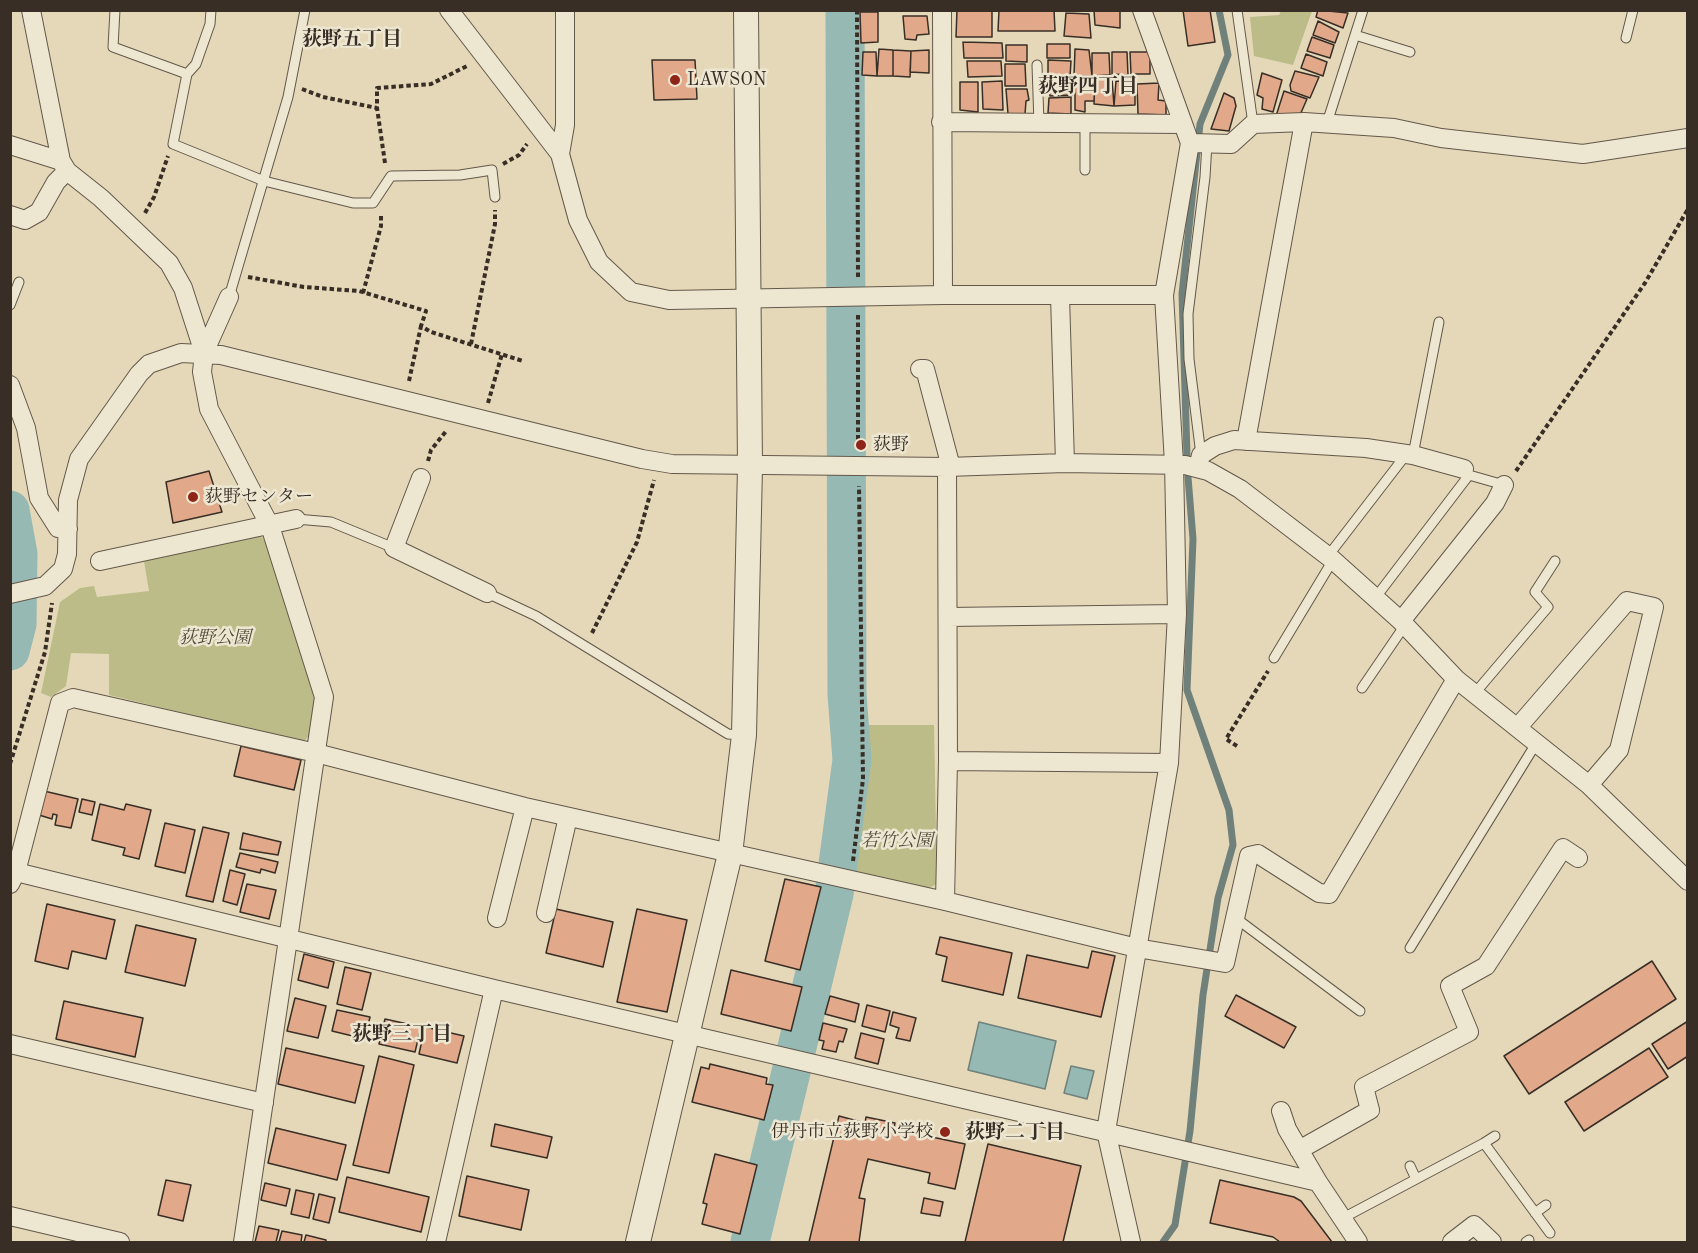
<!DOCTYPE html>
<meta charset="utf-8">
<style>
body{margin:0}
#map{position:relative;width:1698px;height:1253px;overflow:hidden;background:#e4d8b8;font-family:"Old Standard TT",serif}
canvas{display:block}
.frame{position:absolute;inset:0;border:12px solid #382e26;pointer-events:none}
</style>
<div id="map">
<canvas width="1698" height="1253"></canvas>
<div class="frame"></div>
</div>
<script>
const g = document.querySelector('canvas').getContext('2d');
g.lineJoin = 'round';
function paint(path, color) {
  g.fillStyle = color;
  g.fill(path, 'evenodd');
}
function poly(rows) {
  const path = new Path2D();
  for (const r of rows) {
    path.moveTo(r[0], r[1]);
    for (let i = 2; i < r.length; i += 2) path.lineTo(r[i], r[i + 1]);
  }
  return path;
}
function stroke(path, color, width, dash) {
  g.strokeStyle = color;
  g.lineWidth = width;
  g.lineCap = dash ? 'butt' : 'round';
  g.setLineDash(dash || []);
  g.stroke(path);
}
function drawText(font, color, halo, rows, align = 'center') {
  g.font = font + ' "Old Standard TT","Noto Serif JP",serif';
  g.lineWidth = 5;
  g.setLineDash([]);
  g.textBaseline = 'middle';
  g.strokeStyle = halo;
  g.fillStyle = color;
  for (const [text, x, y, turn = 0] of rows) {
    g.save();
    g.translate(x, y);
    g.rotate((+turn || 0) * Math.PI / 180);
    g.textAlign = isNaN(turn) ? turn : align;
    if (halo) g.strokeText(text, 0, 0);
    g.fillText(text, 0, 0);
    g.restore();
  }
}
paint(poly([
 [1281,11,1312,11,1293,65,1254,56,1250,17,1279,15],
 [255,534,263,538,272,554,318,696,311,734,303,742,109,695,109,654,71,653,66,686,51,697,41,693,60,602,80,588,94,586,97,597,149,591,143,555],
 [865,725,934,725,937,884,929,888,855,872]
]), '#bcbc89');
const water = poly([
 [979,1022,1056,1041,1045,1089,968,1070,979,1022],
 [1071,1066,1094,1071,1087,1099,1064,1093,1071,1066]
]);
paint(water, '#96b9b4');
stroke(water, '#70817b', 1.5);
stroke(poly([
 [1187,455,1182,294,1200,124,1228,55,1219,10],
 [1163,1242,1175,1225,1190,1131,1203,995,1218,898,1233,845,1229,810,1187,690,1193,539,1188,477]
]), '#70817b', 7);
stroke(poly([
 [10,510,18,554,17,624,10,651],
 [750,1242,834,894,852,760,847,694,845,10]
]), '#96b9b4', 39);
const building = poly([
 [957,10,992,10,992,37,956,37,957,10],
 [999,10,1054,10,1055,31,998,31,999,10],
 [1094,10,1120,10,1120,28,1095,25,1094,10],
 [1183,10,1210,10,1215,42,1188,46,1183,10],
 [1318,10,1348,13,1343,28,1316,17,1318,10],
 [860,12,878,12,878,42,861,43,860,12],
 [1066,13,1089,14,1091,38,1064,36,1066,13],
 [903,16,927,16,929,34,917,35,916,40,905,39,903,16],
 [1318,21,1339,32,1335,43,1313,35,1318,21],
 [1312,37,1334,45,1330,58,1307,51,1312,37],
 [963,42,1002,43,1003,58,964,58,963,42],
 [1047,44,1070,44,1070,58,1047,58,1047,44],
 [1006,45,1027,45,1027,62,1006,61,1006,45],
 [879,49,893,50,893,76,877,76,879,49],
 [1075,49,1089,50,1092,76,1074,76,1075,49],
 [893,50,911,51,910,77,893,76,893,50],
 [929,50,929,73,910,72,911,51,929,50],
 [863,52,876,52,877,76,862,75,863,52],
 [1112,52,1127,52,1128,75,1112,74,1112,52],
 [1130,52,1150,52,1150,74,1131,74,1130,52],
 [1092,53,1109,53,1110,75,1092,76,1092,53],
 [1306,54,1327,62,1323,76,1301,68,1306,54],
 [652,60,695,60,697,99,654,100,652,60],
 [1048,60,1071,61,1070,77,1048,77,1048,60],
 [967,61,1001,61,1002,76,968,77,967,61],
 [1005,64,1025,64,1026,86,1005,86,1005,64],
 [1295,71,1319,77,1310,98,1291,91,1290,85,1295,71],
 [1262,73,1282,80,1273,112,1262,109,1263,98,1257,95,1262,73],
 [1048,77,1070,77,1072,95,1050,96,1048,77],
 [1078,78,1095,78,1094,101,1085,101,1085,112,1075,110,1075,85,1078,78],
 [1095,78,1112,79,1114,106,1094,104,1095,78],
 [1002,81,1003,110,983,109,982,82,1002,81],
 [1116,81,1135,83,1135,105,1114,106,1116,81],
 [960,82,978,82,978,112,960,110,960,82],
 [1159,83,1158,100,1166,101,1166,115,1138,114,1137,84,1159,83],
 [1006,89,1027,89,1029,100,1026,101,1025,114,1008,114,1006,89],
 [1284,91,1307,99,1300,115,1276,116,1284,91],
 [1224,93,1234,98,1236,106,1229,131,1211,129,1224,93],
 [1071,97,1071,114,1048,113,1049,98,1071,97],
 [209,471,222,512,173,523,166,482,209,471],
 [241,746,301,760,294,790,234,776,241,746],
 [44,791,78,799,71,828,55,825,57,815,53,814,52,819,39,815,44,791],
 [82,799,95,802,92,815,79,812,82,799],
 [100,804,124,810,126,804,151,810,139,859,123,855,125,848,92,840,100,804],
 [165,823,195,830,185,873,155,866,165,823],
 [203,827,229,833,213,902,186,896,203,827],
 [243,833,281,842,278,855,240,849,243,833],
 [240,853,278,862,275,873,261,869,260,873,236,867,240,853],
 [230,870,245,874,237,905,223,901,230,870],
 [785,879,821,887,800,970,765,961,785,879],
 [247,884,276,890,269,919,240,912,247,884],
 [47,904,115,920,106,959,72,951,68,969,35,961,47,904],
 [556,909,613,922,603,967,546,953,556,909],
 [637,909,687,920,667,1012,617,1002,637,909],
 [136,925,196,939,185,986,125,972,136,925],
 [940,937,1012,953,1003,995,942,981,947,957,936,954,940,937],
 [1092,951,1115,956,1101,1017,1018,998,1027,955,1088,968,1092,951],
 [304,954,334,962,328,988,298,980,304,954],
 [1652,961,1676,999,1529,1094,1504,1056,1652,961],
 [345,967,371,973,362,1010,337,1004,345,967],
 [731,970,802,987,791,1031,721,1014,731,970],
 [1236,995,1296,1027,1284,1048,1225,1016,1236,995],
 [830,996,859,1004,855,1022,825,1014,830,996],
 [295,998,326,1006,318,1038,287,1031,295,998],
 [64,1001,143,1018,135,1057,56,1039,64,1001],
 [867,1005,890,1011,885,1032,862,1026,867,1005],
 [337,1010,370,1017,365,1039,332,1031,337,1010],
 [893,1012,916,1018,910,1041,896,1038,899,1028,890,1025,893,1012],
 [385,1019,421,1027,415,1052,379,1044,385,1019],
 [1688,1021,1688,1056,1668,1069,1652,1044,1688,1021],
 [823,1023,847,1029,843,1042,839,1041,836,1052,822,1049,824,1041,819,1040,823,1023],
 [425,1027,464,1036,457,1063,419,1054,425,1027],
 [861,1033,884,1039,878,1064,855,1058,861,1033],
 [286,1048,364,1066,355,1103,278,1084,286,1048],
 [1649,1048,1668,1077,1584,1131,1565,1102,1649,1048],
 [379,1056,414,1065,389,1173,353,1165,379,1056],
 [710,1064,767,1078,766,1084,773,1085,764,1120,692,1102,701,1067,709,1069,710,1064],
 [839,1116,865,1123,866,1117,895,1123,894,1129,965,1144,955,1189,928,1183,930,1173,868,1159,859,1198,865,1199,859,1242,809,1242,839,1116],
 [495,1124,552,1137,547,1158,491,1146,495,1124],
 [276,1128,346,1145,337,1180,268,1163,276,1128],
 [988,1144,1081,1166,1063,1242,965,1242,988,1144],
 [715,1154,757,1165,740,1234,702,1224,707,1204,703,1203,715,1154],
 [467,1176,529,1190,521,1230,459,1216,467,1176],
 [347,1177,429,1197,421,1232,339,1212,347,1177],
 [166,1180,191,1185,183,1221,158,1215,166,1180],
 [1220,1180,1294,1197,1301,1201,1332,1242,1280,1242,1273,1237,1210,1223,1220,1180],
 [265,1183,290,1189,286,1206,261,1200,265,1183],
 [296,1190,314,1194,309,1218,291,1214,296,1190],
 [319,1194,335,1198,329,1223,313,1219,319,1194],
 [924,1198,943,1202,940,1216,921,1213,924,1198],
 [259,1226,279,1230,276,1242,255,1242,259,1226],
 [282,1231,302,1235,301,1242,279,1242,282,1231],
 [306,1235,326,1240,326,1242,304,1242,306,1235]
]);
paint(building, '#e1a98a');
stroke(building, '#382e26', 1.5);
const service = poly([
 [115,10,113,47,187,74],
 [211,10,210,24,196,64,187,74,173,144,264,181,353,203,373,203,391,176,460,175,492,170,495,197],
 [1237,10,1253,124],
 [1355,35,1410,52],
 [1626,38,1633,10],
 [1037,65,1039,123],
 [1085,123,1085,170],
 [1326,126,1363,10],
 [229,297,288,97,305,10],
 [10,305,19,282],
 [1201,455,1189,359,1188,314,1205,177,1207,143],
 [1413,455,1439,322],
 [1465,470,1469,475,1504,485],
 [296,519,331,522,394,548],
 [1328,556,1405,456],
 [487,593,536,616,728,734,743,735],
 [1376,597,1469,475],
 [1274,658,1333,560],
 [1362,688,1405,625],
 [1475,693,1548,607,1535,592,1555,561],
 [1237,919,1360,1011],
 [1410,948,1537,742],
 [1484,1143,1495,1136],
 [1410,1166,1416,1179],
 [1535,1213,1546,1205],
 [1343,1218,1484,1143,1550,1233],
 [1526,1242,1529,1240]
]);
const minor = poly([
 [31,10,61,161,67,171,101,198,169,263,183,288,204,353],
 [449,10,560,154,578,220,599,262,631,292,669,300,943,295,1164,295],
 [942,10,943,295],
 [1142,10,1190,143,1164,295,1174,463,1177,614,1169,763],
 [941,122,1182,124],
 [1190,143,1231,144,1253,124,1304,122,1394,128,1441,138,1583,154,1688,138],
 [10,145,61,161],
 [560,154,565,125,565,10],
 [10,215,25,220,39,212,56,182,67,171],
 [1060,296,1065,463],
 [229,297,204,353,202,372,209,409,270,526,324,697,243,1242],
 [920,369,925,369,951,467],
 [10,385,26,428,39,498,58,528,68,529],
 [1246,441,1304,122],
 [947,467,948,761],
 [1198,468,1201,455,1215,446,1234,440,1366,448,1413,455,1464,469],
 [421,478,394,548,487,593],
 [100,561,296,519],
 [10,594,45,586,63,569,67,554,68,500,79,459,139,374,149,364,181,353,221,355,642,459,672,464,947,467,1065,463,1185,465,1208,471,1240,489,1333,560,1401,621,1456,679,1589,785,1688,881],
 [948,617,1177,614],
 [1401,621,1495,503,1504,485],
 [1518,727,1627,601,1654,607,1619,750,1589,785],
 [16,872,494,989],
 [10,884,16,872,60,703,73,698,316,753,525,807,945,901,1137,948,1225,963,1249,856,1258,854,1319,893,1329,894,1456,679],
 [945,901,948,761,1169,763,1106,1131,1131,1242],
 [546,913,568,817],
 [497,918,525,807],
 [10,1044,264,1103],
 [1281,1111,1287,1129,1318,1182],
 [1299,1150,1370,1110,1364,1087,1469,1032,1450,986,1486,966,1563,848,1578,858],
 [10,1216,120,1242],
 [436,1242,494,989,1318,1182,1358,1242],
 [1452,1242,1474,1225,1492,1242]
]);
const tertiary = poly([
 [638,1242,730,854,744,735,750,467,746,10]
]);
stroke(service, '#63584a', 11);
stroke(minor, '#63584a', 20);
stroke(tertiary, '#63584a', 26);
stroke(poly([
 [857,10,858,277],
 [302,89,323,97,377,108],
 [385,163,377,108,377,88,431,84,469,65],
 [503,164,519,155,527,144],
 [145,213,154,197,168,156],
 [248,277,304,287,359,291,426,311,421,326,431,332,523,361],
 [363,293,381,226,381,215],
 [858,315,858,448],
 [471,344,495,224,495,210],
 [409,381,421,326],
 [488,403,502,354],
 [428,461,431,450,447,430],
 [1516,471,1645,283,1688,209],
 [592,633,637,542,654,480],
 [1237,746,1226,739,1268,671],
 [10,764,45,652,52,603],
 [853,861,863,779,859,486]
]), '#382e26', 4, [4.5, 3]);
stroke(service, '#ede6d1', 9);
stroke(minor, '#ede6d1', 18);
stroke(tertiary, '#ede6d1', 24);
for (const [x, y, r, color] of [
 [675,80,6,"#8f2418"],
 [861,445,6,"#8f2418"],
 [193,497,6,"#8f2418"],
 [945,1132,6,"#8f2418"]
]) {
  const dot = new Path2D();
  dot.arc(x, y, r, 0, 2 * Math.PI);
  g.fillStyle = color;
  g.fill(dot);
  stroke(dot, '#ede6d1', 2);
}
drawText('18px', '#382e26', '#ede6d1', [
 ["LAWSON",687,80],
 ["荻野",873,445],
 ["荻野センター",205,497],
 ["伊丹市立荻野小学校",933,1132,"right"]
], 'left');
drawText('italic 18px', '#524a3a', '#ede6d1', [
 ["荻野公園",215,638],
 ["若竹公園",897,841]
]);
drawText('bold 20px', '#382e26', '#ede6d1', [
 ["荻野五丁目",352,40],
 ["荻野四丁目",1088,87],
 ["荻野三丁目",402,1035],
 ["荻野二丁目",1015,1133]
]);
</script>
